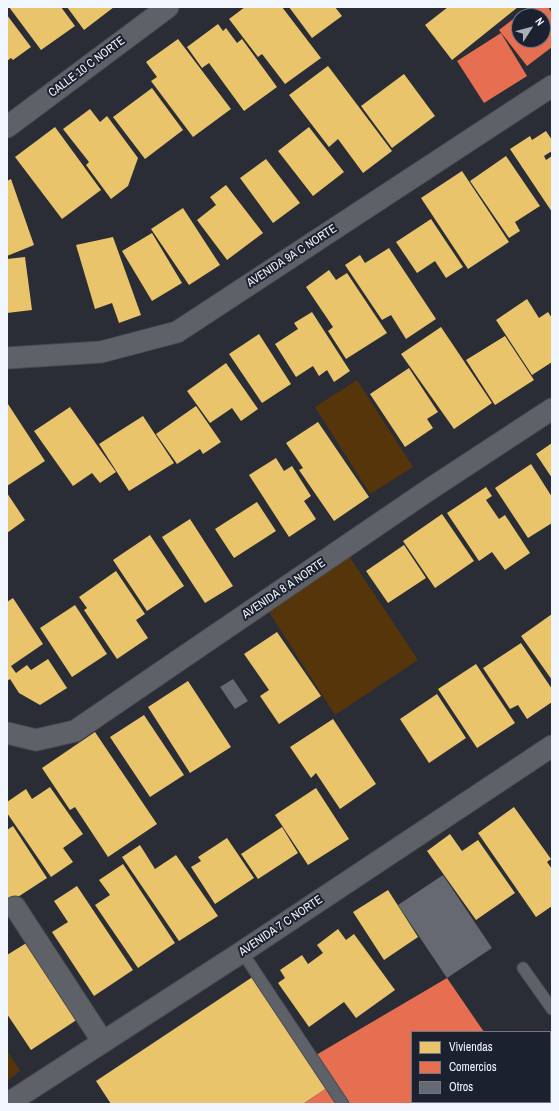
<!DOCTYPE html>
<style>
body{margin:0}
#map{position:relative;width:559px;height:1111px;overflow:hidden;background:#2a2d36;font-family:"Archivo Narrow",sans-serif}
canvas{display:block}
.frame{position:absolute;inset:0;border:8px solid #f1f5fd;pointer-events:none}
.legend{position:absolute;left:411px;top:1031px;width:140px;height:72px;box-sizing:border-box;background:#1c2130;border:1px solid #717682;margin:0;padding:5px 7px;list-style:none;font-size:12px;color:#f1f5fd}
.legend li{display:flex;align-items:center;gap:8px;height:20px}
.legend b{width:20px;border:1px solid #717682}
.north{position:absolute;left:511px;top:8px;width:40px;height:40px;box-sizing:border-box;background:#1c2130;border:1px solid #717682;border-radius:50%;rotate:54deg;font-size:11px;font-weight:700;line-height:16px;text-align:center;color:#f1f5fd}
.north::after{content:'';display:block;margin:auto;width:14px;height:18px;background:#abafb7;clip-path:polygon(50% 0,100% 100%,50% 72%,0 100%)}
</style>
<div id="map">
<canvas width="559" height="1111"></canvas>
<div class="frame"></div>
<ul class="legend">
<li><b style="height:11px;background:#e9c46a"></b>Viviendas</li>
<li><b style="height:11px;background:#e76f51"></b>Comercios</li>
<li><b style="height:11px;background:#666971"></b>Otros</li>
</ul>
<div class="north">N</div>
</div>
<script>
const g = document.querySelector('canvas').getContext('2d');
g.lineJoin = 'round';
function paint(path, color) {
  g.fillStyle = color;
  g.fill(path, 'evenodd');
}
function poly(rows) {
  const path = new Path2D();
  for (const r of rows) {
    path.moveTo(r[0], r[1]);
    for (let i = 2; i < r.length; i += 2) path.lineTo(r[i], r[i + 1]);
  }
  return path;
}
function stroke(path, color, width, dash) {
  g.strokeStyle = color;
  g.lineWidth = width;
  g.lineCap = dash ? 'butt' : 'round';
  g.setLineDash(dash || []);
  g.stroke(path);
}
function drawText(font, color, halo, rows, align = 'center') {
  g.font = font + ' "Archivo Narrow",sans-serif';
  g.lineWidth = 4;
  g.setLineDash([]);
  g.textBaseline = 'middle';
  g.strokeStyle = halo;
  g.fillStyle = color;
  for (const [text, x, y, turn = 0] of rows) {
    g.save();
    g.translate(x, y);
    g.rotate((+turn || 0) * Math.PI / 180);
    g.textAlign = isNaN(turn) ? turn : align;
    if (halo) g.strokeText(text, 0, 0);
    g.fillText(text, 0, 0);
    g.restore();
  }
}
paint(poly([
 [357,380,413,467,370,494,315,407],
 [349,556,418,660,335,715,269,612],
 [7,1050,20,1071,7,1081]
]), '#56350a');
paint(poly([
 [9,7,61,7,75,26,41,50],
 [67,7,114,7,84,30],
 [245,7,282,7,321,58,285,84,262,54,258,57,229,19],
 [289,7,335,7,342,16,312,38],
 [448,7,518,7,452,60,425,25],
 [7,15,31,47,13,60,11,58,7,61],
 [218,24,223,31,226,28,237,43,242,39,277,87,244,111,209,63,202,68,187,47],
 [178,39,231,109,193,137,151,81,157,77,146,62],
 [328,66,392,151,363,173,338,139,329,147,289,95],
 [404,74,435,116,392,148,361,106],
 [152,88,183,130,145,159,113,117],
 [90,109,100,122,107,116,138,158,128,186,111,199,86,165,89,162,63,129],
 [55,127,101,190,62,219,15,157],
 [309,127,344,172,313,196,278,151],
 [546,131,552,140,552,151,544,156,546,160,552,156,552,212,510,149,530,136,532,140],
 [506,156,540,206,515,222,520,231,509,238,470,181],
 [266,159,300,203,273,223,240,178],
 [462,171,509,242,468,269,421,198],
 [11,179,34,245,7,256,7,181],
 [226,185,263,233,227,260,197,220,216,205,210,197],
 [183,208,220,265,189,285,151,229],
 [431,219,463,267,446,278,435,261,417,273,396,242],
 [152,233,182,283,152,301,122,251],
 [113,237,141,315,119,323,112,303,95,309,76,245],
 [389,248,436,319,406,339,391,315,382,320,345,265,360,255,365,263],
 [25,257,32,310,7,313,7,259],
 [329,270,336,280,347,273,387,333,346,359,328,331,333,327,306,287],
 [527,299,539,318,548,312,552,318,552,362,532,375,496,320],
 [312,312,350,371,334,382,327,370,319,376,313,366,296,377,275,344,298,329,294,323],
 [441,327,492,403,454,429,401,354],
 [259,334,291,384,262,403,229,354],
 [505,336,534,380,495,405,466,360],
 [226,363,258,409,241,421,232,408,210,423,187,391],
 [409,368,438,412,427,419,433,428,405,447,370,394],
 [8,404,45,461,7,486,7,405],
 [196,406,221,442,203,454,200,449,177,464,156,434],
 [70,407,116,472,100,483,92,473,73,486,34,431],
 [143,416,174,463,129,491,99,444],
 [318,422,369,497,334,521,299,470,303,468,286,443],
 [552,443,552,478,536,454],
 [276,458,284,471,292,466,311,496,304,501,316,519,289,537,249,475],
 [531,464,552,497,552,523,528,538,495,488],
 [486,487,492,496,486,500,499,519,505,515,530,553,505,570,492,552,479,561,447,513],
 [7,493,25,520,7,533],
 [257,502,276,531,234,558,215,529],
 [442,514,474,561,435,588,403,541],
 [190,519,233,586,205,603,162,537],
 [150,535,184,586,147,611,113,560],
 [404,545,426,578,388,603,366,571],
 [116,571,145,614,136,620,148,638,117,659,84,610,87,608,79,597],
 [13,598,43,644,11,666,16,673,27,665,31,670,48,659,67,688,40,705,19,693,10,679,7,681,7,602],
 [75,605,107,654,72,677,40,628],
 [552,614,552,680,521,636],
 [277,632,321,696,279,724,260,696,269,690,244,654],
 [521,643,552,689,552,702,527,719,518,705,510,709,483,668],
 [476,664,515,723,477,748,438,689],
 [188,681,231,747,190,773,148,707],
 [437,694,466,738,429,763,400,719],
 [144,715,184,775,150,797,110,737],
 [333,719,376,784,340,809,316,773,311,778,290,747],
 [95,732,157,824,108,857,75,807,70,810,42,768],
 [50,787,83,834,63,848,73,862,51,877,7,813,7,802,26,789,32,799],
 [316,788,349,839,308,865,275,815],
 [514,807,551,859,547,862,552,869,552,906,536,917,478,833],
 [13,826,47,878,7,904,7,830],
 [282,827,298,853,258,879,241,854],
 [450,834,462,851,478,840,515,893,476,920,427,851],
 [227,838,254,878,215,904,191,867,201,861,198,857],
 [140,845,155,869,176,855,218,916,179,941,122,857],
 [123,864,175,943,138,968,95,905,110,895,99,880],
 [77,886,133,970,94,996,52,932,68,922,54,901],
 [388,890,418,937,384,960,353,912],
 [338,929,346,940,354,934,395,990,356,1018,344,1002,309,1027,278,983,285,978,280,970,302,955,308,964,323,953,317,945],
 [28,942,78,1019,31,1050,7,1014,7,955],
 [254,976,327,1088,303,1104,111,1104,96,1081]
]), '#e9c46a');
paint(poly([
 [529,7,548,7,552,13,552,47,527,66,499,30],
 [519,16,543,16,543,40,519,40],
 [501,33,527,76,484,103,457,61],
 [447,978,484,1032,412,1032,412,1102,442,1102,439,1104,349,1104,316,1055],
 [327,1088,339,1104,303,1104]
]), '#e76f51');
paint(poly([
 [233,679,248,701,235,709,220,687],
 [443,875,492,948,447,978,398,905]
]), '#666971');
const lane = poly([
 [242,952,343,1104],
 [523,968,552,1009]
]);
const street = poly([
 [7,127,168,7],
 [7,358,101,352,177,332,552,86],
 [7,733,36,740,75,731,430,489,552,409],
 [15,907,103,1042],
 [7,1104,242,952,552,746]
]);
const primary = poly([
 [550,1076,552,1074],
 [509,1104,511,1102]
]);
stroke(lane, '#484b52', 13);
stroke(street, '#484b52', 23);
stroke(primary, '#484b52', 24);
stroke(lane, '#5f6168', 11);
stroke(street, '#5f6168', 21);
stroke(primary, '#636772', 22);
drawText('12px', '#f1f5fd', '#1c2130', [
 ["CALLE 10 C NORTE",87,67,-37],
 ["AVENIDA 9A C NORTE",292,256,-33],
 ["AVENIDA 8 A NORTE",284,589,-34],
 ["AVENIDA 7 C NORTE",281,926,-34]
]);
</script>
